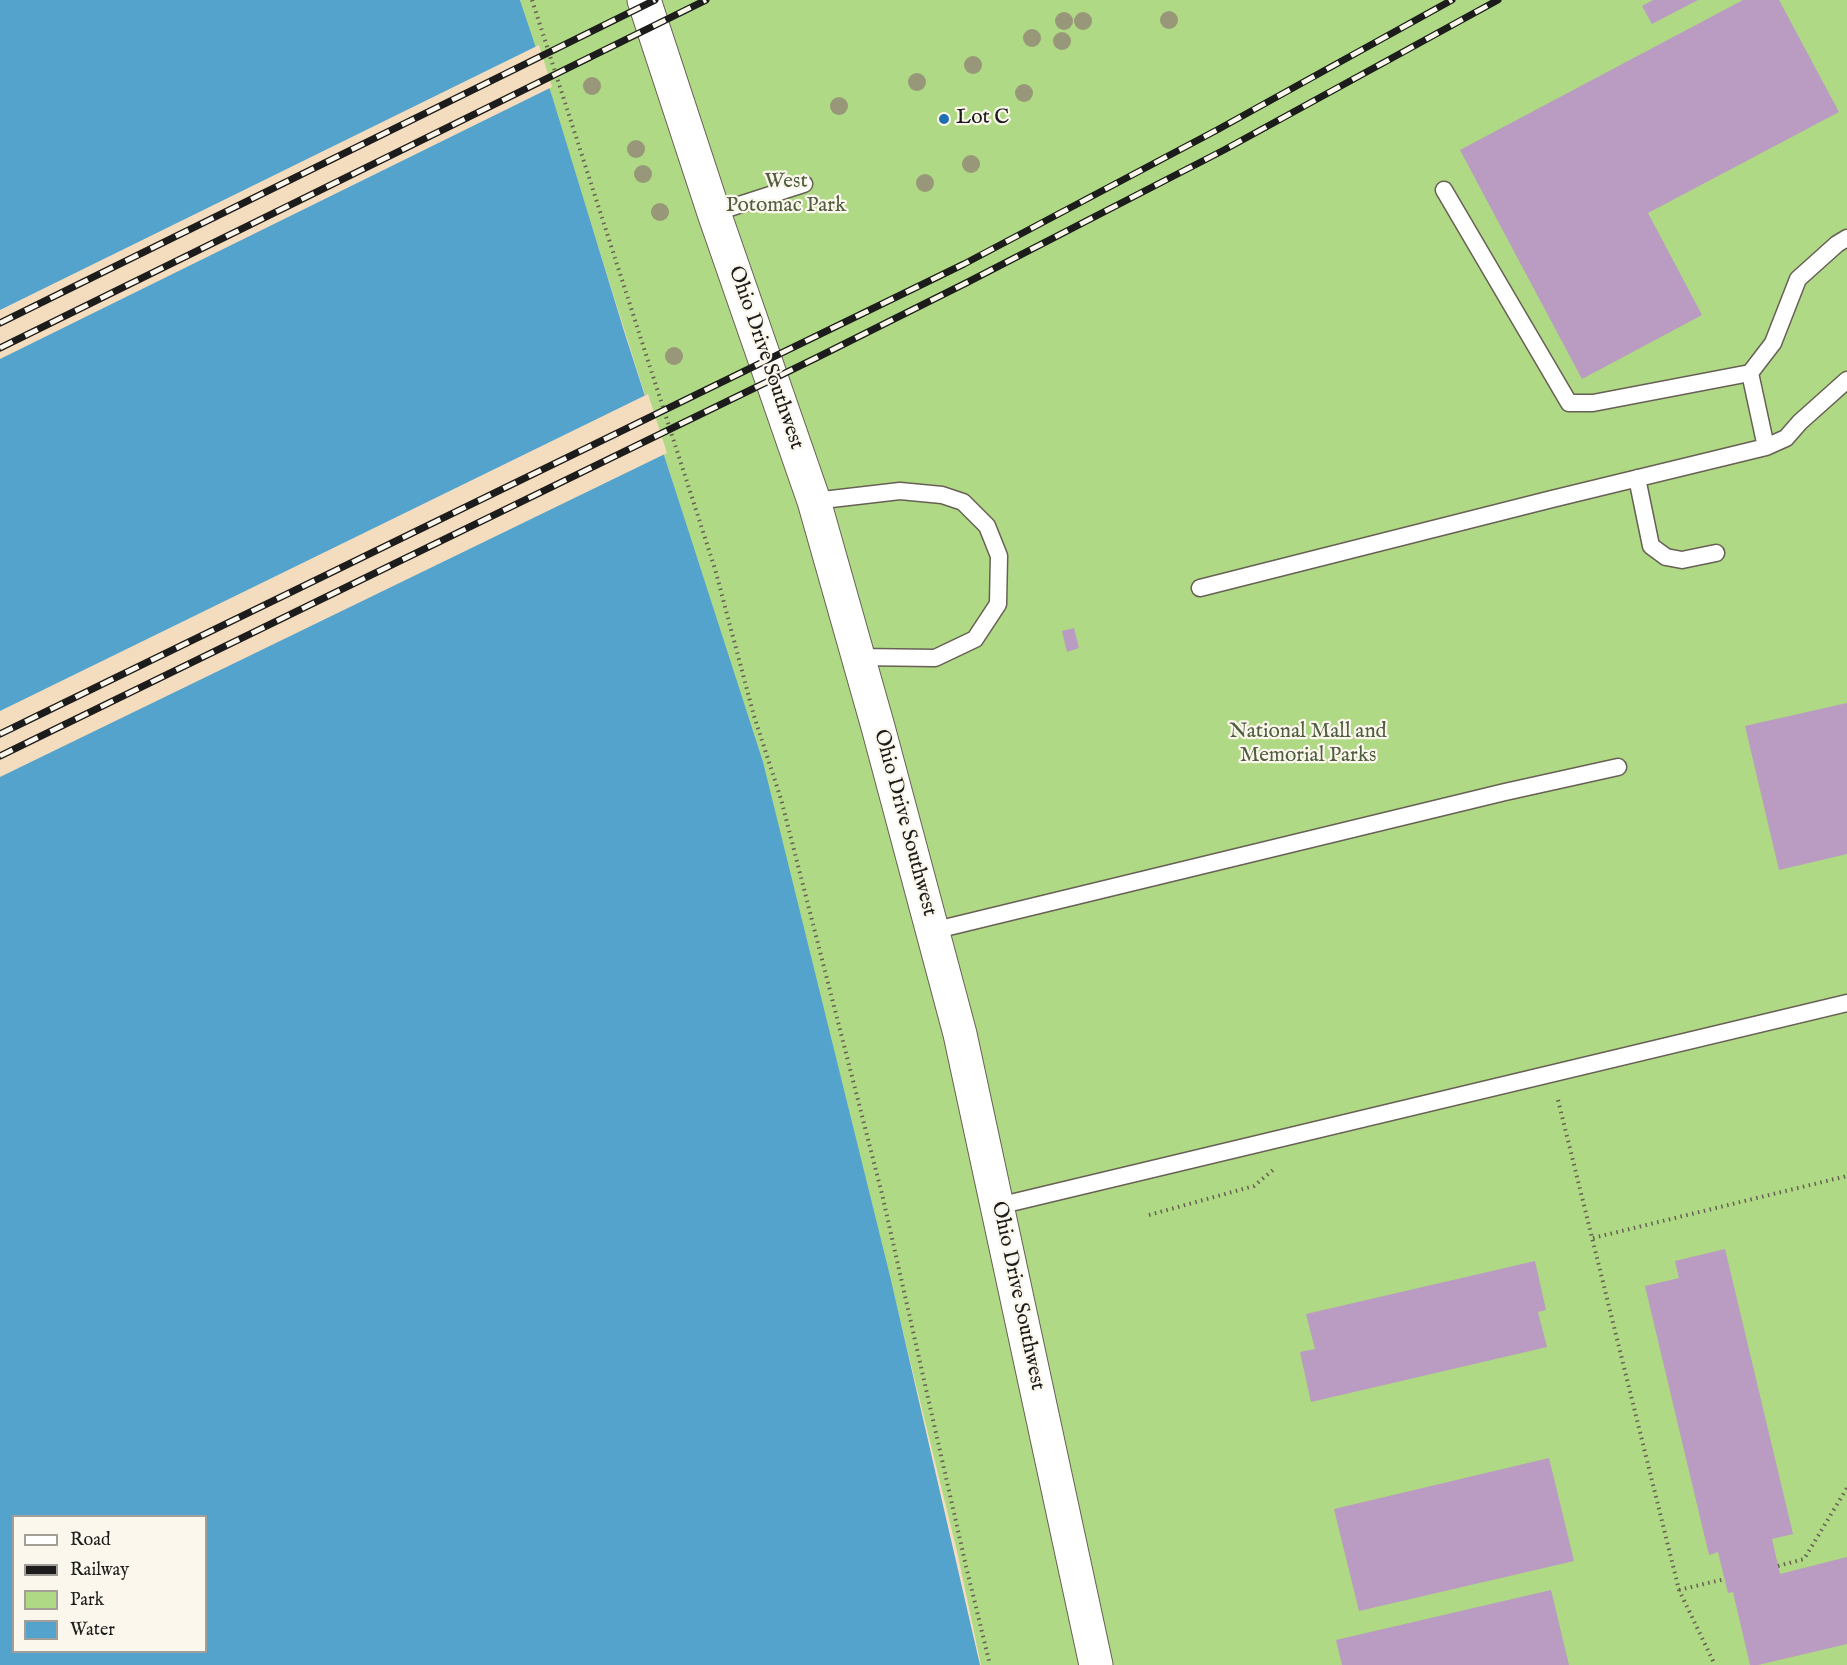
<!DOCTYPE html>
<style>
body{margin:0}
#map{position:relative;width:1847px;height:1665px;overflow:hidden;background:#f4ddbe;font-family:"IM FELL English",serif}
canvas{display:block}
.legend{position:absolute;left:12px;top:1515px;width:195px;height:138px;box-sizing:border-box;background:#fbf7ec;border:2px solid #a29f99;margin:0;padding:8px 10px;list-style:none;font-size:18px;color:#1c1c1c}
.legend li{display:flex;align-items:center;gap:12px;height:30px}
.legend b{width:30px;border:2px solid #a29f99}
</style>
<div id="map">
<canvas width="1847" height="1665"></canvas>
<ul class="legend">
<li><b style="height:8px;background:#fff"></b>Road</li>
<li><b style="height:8px;background:#1c1c1c"></b>Railway</li>
<li><b style="height:16px;background:#afd984"></b>Park</li>
<li><b style="height:16px;background:#54a3cd"></b>Water</li>
</ul>
</div>
<script>
const g = document.querySelector('canvas').getContext('2d');
g.lineJoin = 'round';
function paint(path, color) {
  g.fillStyle = color;
  g.fill(path, 'evenodd');
}
function poly(rows) {
  const path = new Path2D();
  for (const r of rows) {
    path.moveTo(r[0], r[1]);
    for (let i = 2; i < r.length; i += 2) path.lineTo(r[i], r[i + 1]);
  }
  return path;
}
function stroke(path, color, width, dash) {
  g.strokeStyle = color;
  g.lineWidth = width;
  g.lineCap = dash ? 'butt' : 'round';
  g.setLineDash(dash || []);
  g.stroke(path);
}
function drawText(font, color, halo, rows, align = 'center') {
  g.font = font + ' "IM FELL English",serif';
  g.lineWidth = 4.5;
  g.setLineDash([]);
  g.textBaseline = 'middle';
  g.strokeStyle = halo;
  g.fillStyle = color;
  for (const [text, x, y, turn = 0] of rows) {
    g.save();
    g.translate(x, y);
    g.rotate((+turn || 0) * Math.PI / 180);
    g.textAlign = isNaN(turn) ? turn : align;
    if (halo) g.strokeText(text, 0, 0);
    g.fillText(text, 0, 0);
    g.restore();
  }
}
paint(poly([
 [520,0,1847,0,1847,1665,981,1665,957,1551,821,999,672,480]
]), '#afd984');
paint(poly([
 [0,0,520,0,552,96,624,331,763,762,890,1276,980,1665,0,1665],
 [14,1516,206,1516,206,1652,14,1652]
]), '#54a3cd');
paint(poly([
 [539,45,552,87,0,359,0,310],
 [648,394,667,453,0,777,0,711]
]), '#f4ddbe');
paint(poly([
 [1653,0,1698,0,1652,24,1642,6],
 [1743,0,1779,0,1839,112,1648,213,1702,315,1582,379,1460,150],
 [1074,628,1079,648,1067,652,1062,631],
 [1847,703,1847,854,1779,870,1745,726],
 [1725,1249,1793,1534,1772,1539,1780,1574,1847,1557,1847,1644,1758,1665,1750,1665,1733,1592,1728,1593,1718,1552,1709,1555,1645,1286,1679,1278,1675,1261],
 [1535,1261,1546,1310,1538,1312,1547,1347,1311,1402,1300,1352,1315,1349,1306,1314],
 [1549,1458,1574,1561,1359,1611,1334,1509],
 [1551,1590,1569,1665,1342,1665,1336,1640]
]), '#ba9bc1');
const service = poly([
 [1444,190,1569,403,1593,403,1750,373],
 [714,213,804,184],
 [1766,447,1750,373,1773,343,1798,279,1837,244,1847,238],
 [1637,478,1651,546,1666,557,1682,560,1716,553],
 [814,501,900,491,942,495,963,502,987,526,999,556,998,604,975,639,935,658,858,657],
 [1200,588,1552,499,1766,447,1786,438,1800,422,1847,380],
 [932,931,1505,792,1618,767],
 [998,1206,1847,1003]
]);
const tertiary = poly([
 [644,0,714,213,814,501,878,727,960,1034,1096,1665]
]);
stroke(service, '#686055', 19);
stroke(tertiary, '#686055', 35);
stroke(poly([
 [532,0,715,569,754,716,781,799,882,1194,966,1566,990,1665],
 [1558,1100,1679,1590,1715,1665],
 [1149,1215,1254,1186,1273,1170],
 [1593,1238,1847,1176],
 [1778,1566,1804,1559,1847,1488],
 [1679,1590,1725,1579]
]), '#686055', 4, [1.5, 4.5]);
stroke(service, '#fff', 16);
stroke(tertiary, '#fff', 33);
const rail = poly([
 [0,323,655,0],
 [0,348,706,0],
 [0,734,964,264,1217,130,1452,0],
 [0,756,816,358,968,282,1224,150,1498,0]
]);
stroke(rail, '#1c1c1c', 7);
stroke(rail, '#fbf7ec', 4.5, [14]);
g.fillStyle = '#999779';
for (const [x, y] of [
 [1169,20],
 [1064,21],
 [1083,21],
 [1032,38],
 [1062,41],
 [973,65],
 [917,82],
 [592,86],
 [1024,93],
 [839,106],
 [636,149],
 [971,164],
 [643,174],
 [925,183],
 [660,212],
 [674,356]
]) {
  g.beginPath();
  g.arc(x, y, 9, 0, 2 * Math.PI);
  g.fill();
}
for (const [x, y, r, color] of [
 [944,119,6,"#1f6fb2"]
]) {
  const dot = new Path2D();
  dot.arc(x, y, r, 0, 2 * Math.PI);
  g.fillStyle = color;
  g.fill(dot);
  stroke(dot, '#fbf7ec', 2);
}
drawText('21px', '#1c1c1c', '#fbf7ec', [
 ["Lot C",956,119]
], 'left');
drawText('21px', '#4f5e40', '#fbf7ec', [
 ["West",786,183],
 ["Potomac Park",786,207],
 ["National Mall and",1308,733],
 ["Memorial Parks",1308,757]
]);
drawText('21px', '#1c1c1c', '#fbf7ec', [
 ["Ohio Drive Southwest",765,358,71],
 ["Ohio Drive Southwest",904,823,75],
 ["Ohio Drive Southwest",1017,1296,78]
]);
</script>
